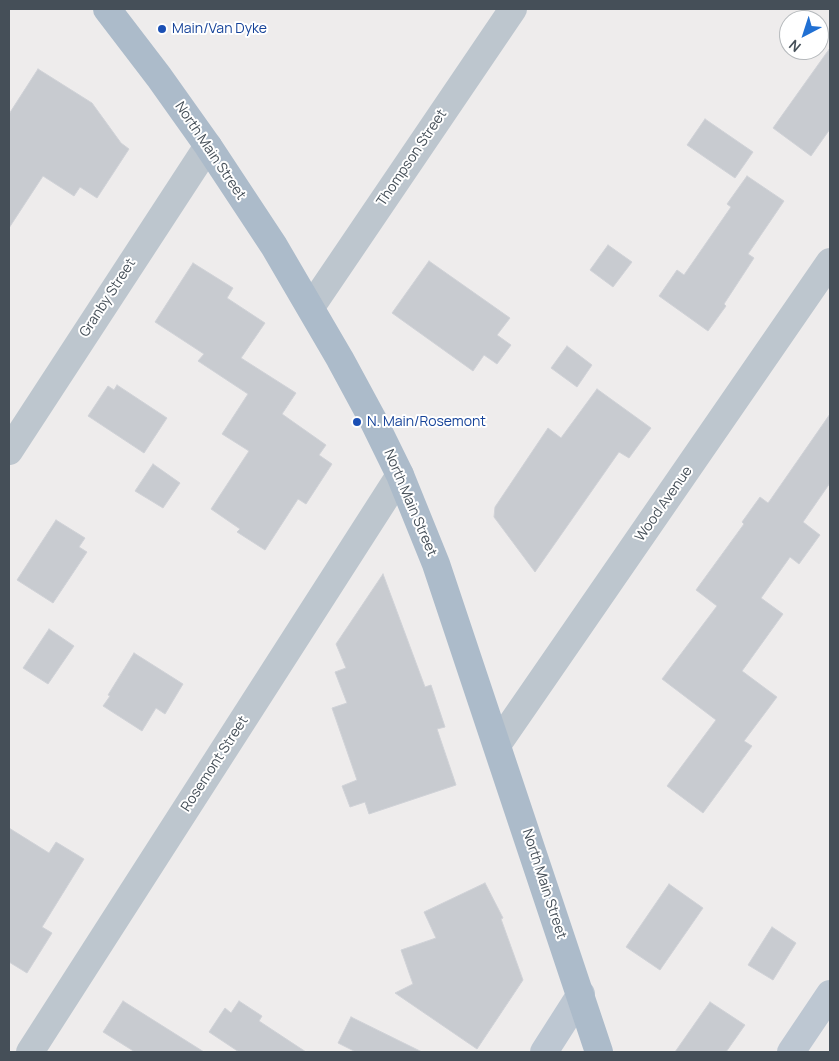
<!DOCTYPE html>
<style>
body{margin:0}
#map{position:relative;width:839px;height:1061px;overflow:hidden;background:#eeecec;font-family:Manrope,sans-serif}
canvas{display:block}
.frame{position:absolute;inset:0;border:10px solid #454f58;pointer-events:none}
.north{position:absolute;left:779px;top:10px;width:50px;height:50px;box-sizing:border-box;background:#fff;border:1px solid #b5b9bc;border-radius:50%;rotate:220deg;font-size:14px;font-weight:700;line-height:20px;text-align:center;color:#454f58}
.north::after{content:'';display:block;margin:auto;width:18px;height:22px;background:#2170d3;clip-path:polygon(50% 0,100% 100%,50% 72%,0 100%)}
</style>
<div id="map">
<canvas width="839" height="1061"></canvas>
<div class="frame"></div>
<div class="north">N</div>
</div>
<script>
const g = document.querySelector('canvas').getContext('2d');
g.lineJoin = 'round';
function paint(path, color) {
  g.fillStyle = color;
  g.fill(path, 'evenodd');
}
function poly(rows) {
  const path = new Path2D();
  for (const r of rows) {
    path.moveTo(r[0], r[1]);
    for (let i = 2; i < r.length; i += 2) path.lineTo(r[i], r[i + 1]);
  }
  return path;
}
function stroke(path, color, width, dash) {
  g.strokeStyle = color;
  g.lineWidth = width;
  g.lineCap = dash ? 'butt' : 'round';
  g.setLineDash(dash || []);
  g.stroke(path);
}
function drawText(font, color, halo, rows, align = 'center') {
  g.font = font + ' Manrope,sans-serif';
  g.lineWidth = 4;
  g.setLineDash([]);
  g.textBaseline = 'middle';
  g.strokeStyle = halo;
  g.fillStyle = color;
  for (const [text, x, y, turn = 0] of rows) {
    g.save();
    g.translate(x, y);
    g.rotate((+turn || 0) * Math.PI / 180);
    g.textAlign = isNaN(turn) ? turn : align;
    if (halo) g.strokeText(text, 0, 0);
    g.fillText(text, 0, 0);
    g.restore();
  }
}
const building = poly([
 [830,48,830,129,811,156,773,128,830,48],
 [38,69,92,103,121,143,129,149,97,198,80,187,74,196,43,176,9,228,9,114,38,69],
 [705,119,753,152,735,178,687,145,705,119],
 [747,176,784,201,748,254,754,258,724,304,726,306,708,331,659,296,677,270,684,275,731,207,727,204,747,176],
 [608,245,632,262,613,287,590,270,608,245],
 [429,261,510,318,497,335,511,345,497,364,484,355,473,371,392,313,429,261],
 [193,263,233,288,227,298,265,323,241,358,296,393,282,414,326,445,319,455,332,464,306,504,298,499,265,550,237,532,240,529,211,509,249,451,222,434,248,394,198,361,204,354,155,322,193,263],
 [567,346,592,365,577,387,551,368,567,346],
 [117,385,167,418,144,453,88,416,108,386,114,390,117,385],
 [597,389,651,428,629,458,619,452,535,572,494,517,495,507,548,428,561,438,597,389],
 [830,414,830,483,803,522,820,535,799,564,790,557,761,598,783,614,742,671,777,697,744,741,752,746,703,813,667,786,716,720,662,679,717,606,696,590,744,524,742,522,760,497,768,503,771,499,830,414],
 [153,464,180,483,163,508,135,491,153,464],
 [56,520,85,538,79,547,87,552,53,603,17,580,56,520],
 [383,574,425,687,431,685,445,727,437,729,456,785,369,814,365,802,350,807,342,786,357,780,332,708,347,703,335,672,346,668,336,644,383,574],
 [49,629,74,646,48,684,23,668,49,629],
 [134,653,183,684,165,714,156,708,142,731,103,706,110,696,108,695,134,653],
 [9,828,49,853,56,842,84,859,42,927,52,933,27,973,9,962,9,828],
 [485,883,503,918,501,919,523,980,477,1049,395,993,413,984,401,950,436,938,424,912,485,883],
 [669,884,703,908,660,970,626,947,669,884],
 [772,927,796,943,773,980,748,965,772,927],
 [123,1001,204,1052,135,1052,103,1032,123,1001],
 [239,1001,262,1016,259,1021,306,1052,239,1052,209,1032,225,1008,231,1013,239,1001],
 [710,1002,745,1025,726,1052,675,1052,710,1002],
 [351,1017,422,1052,356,1052,338,1043,351,1017]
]);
paint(building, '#c8cbd0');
stroke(building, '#d0d2d7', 1);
stroke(poly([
 [311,307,513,9],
 [9,451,208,146],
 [497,745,830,262],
 [30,1052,400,475]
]), '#bdc6ce', 28);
stroke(poly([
 [544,1052,581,994],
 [791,1052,830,994]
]), '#bdc7d2', 28);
stroke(poly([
 [107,9,159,77,208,146,274,246,340,359,373,420,400,475,436,564,599,1052]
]), '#acbbca', 28);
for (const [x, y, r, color] of [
 [162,29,5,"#1a4fb4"],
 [357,422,5,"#1a4fb4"]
]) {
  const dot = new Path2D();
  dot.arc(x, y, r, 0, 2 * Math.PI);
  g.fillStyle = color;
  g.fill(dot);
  stroke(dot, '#fff', 2);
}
drawText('14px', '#164399', '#fff', [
 ["Main/Van Dyke",172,29],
 ["N. Main/Rosemont",367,422]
], 'left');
drawText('14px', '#454f58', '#fff', [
 ["North Main Street",210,151,56],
 ["Thompson Street",412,158,-56],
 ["Granby Street",108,298,-57],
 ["North Main Street",410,503,67],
 ["Wood Avenue",664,504,-55],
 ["Rosemont Street",215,764,-57],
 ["North Main Street",544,884,72]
]);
</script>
